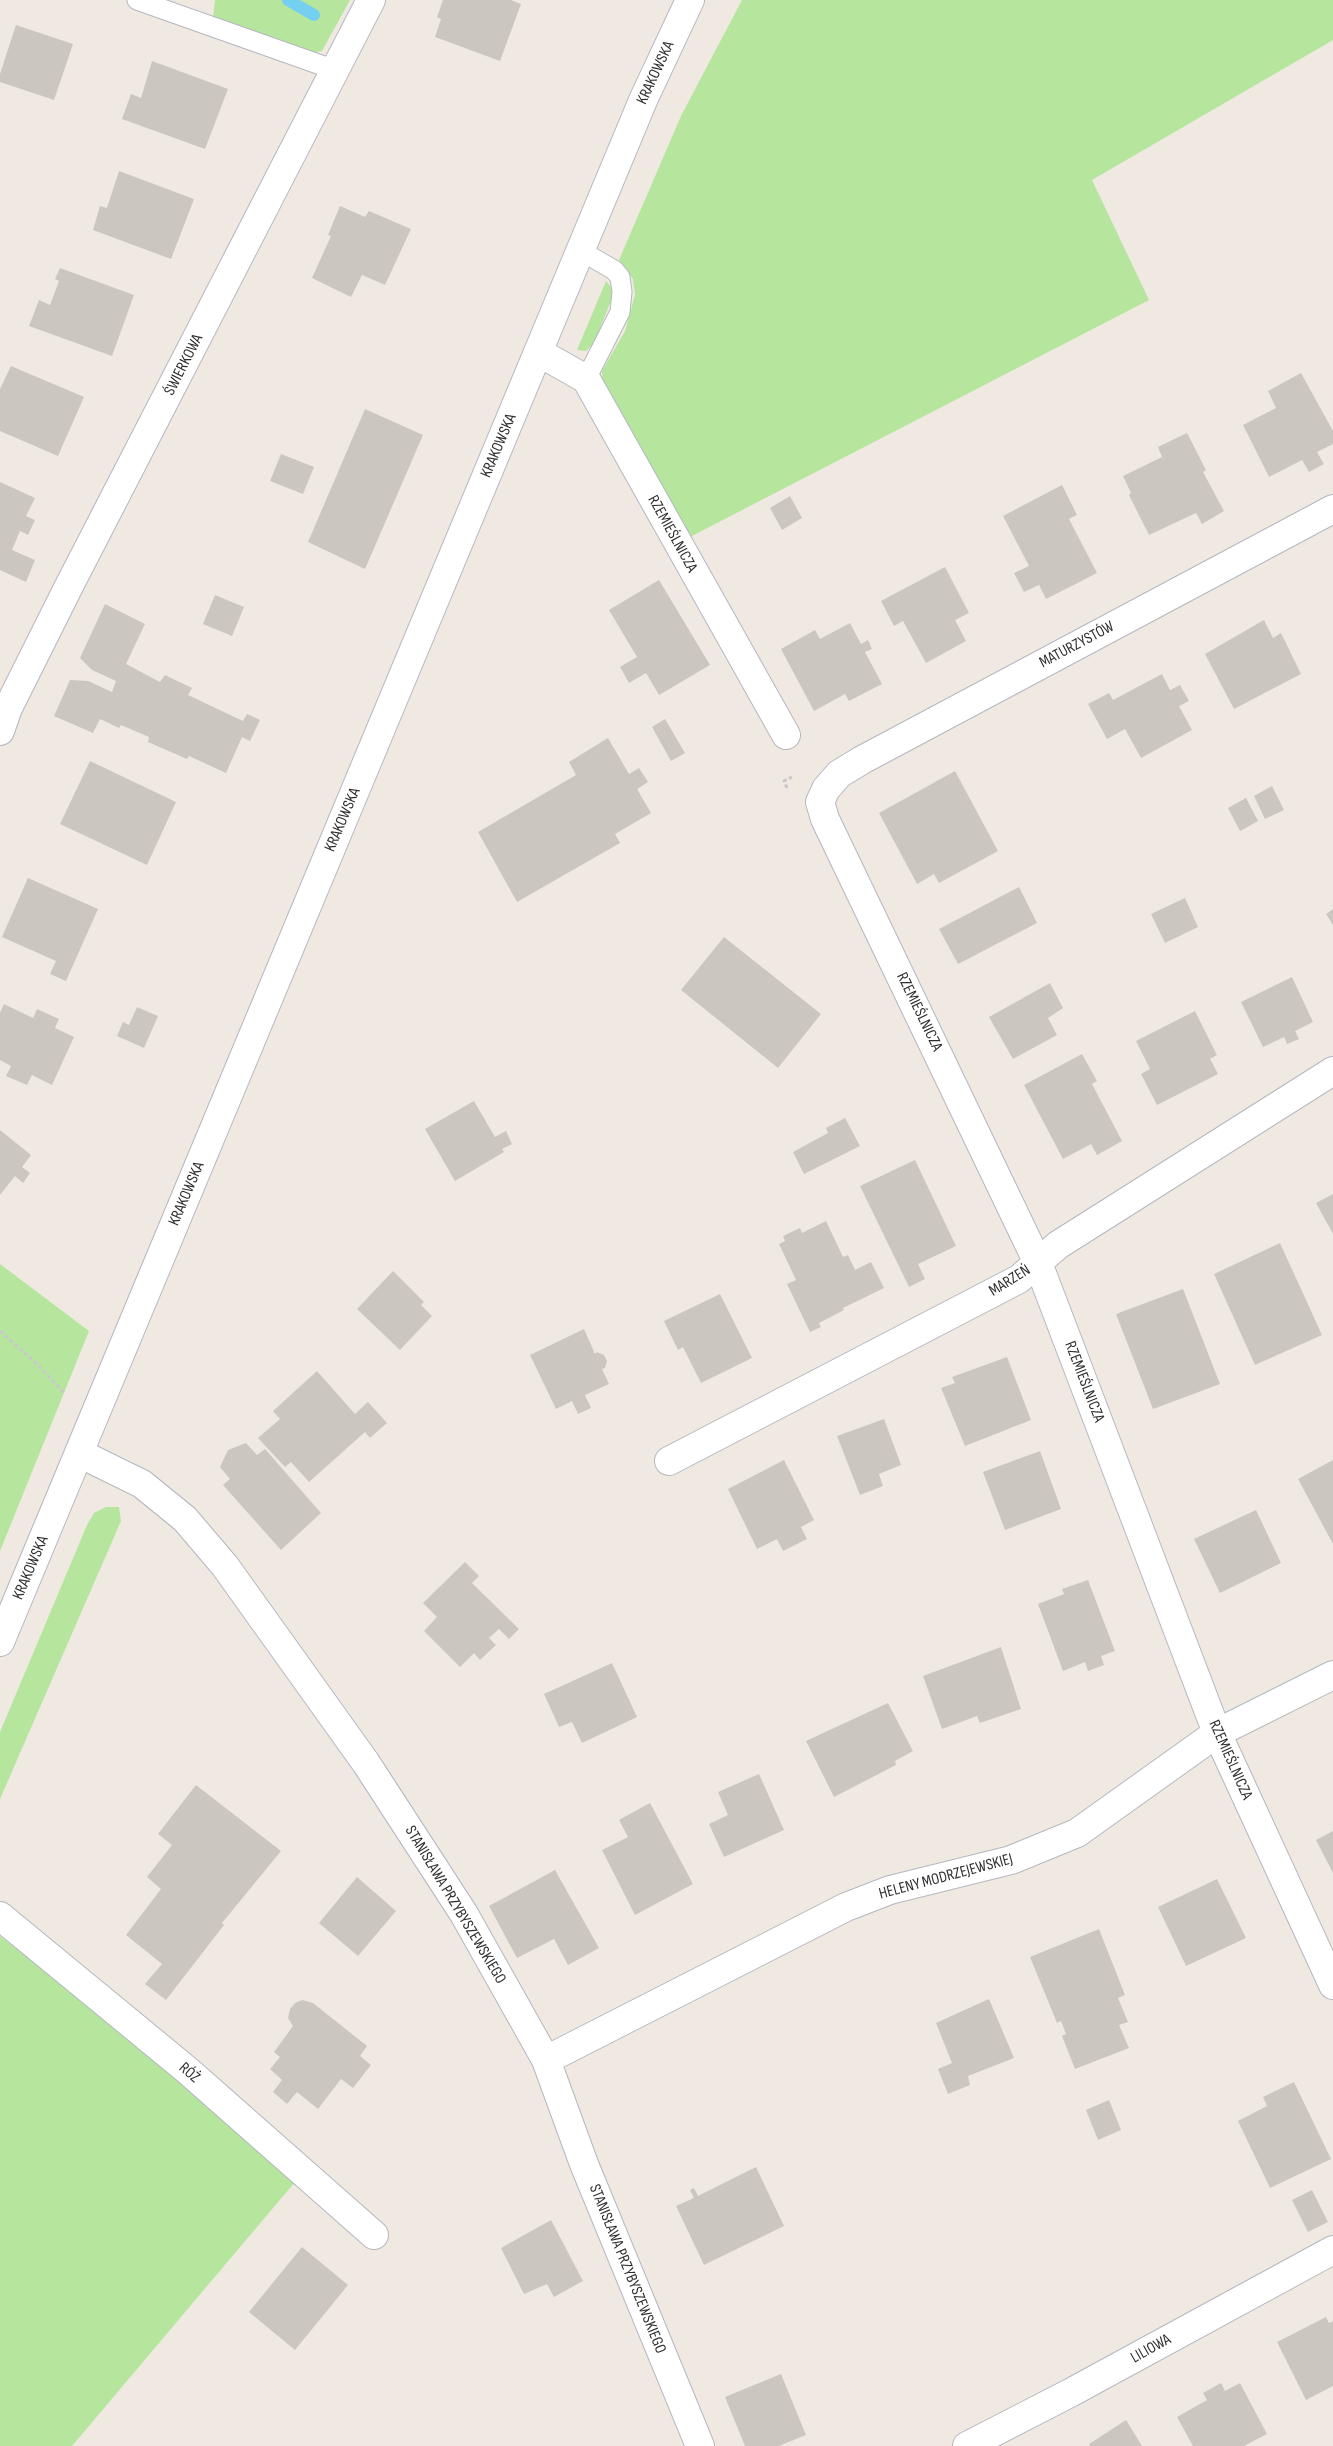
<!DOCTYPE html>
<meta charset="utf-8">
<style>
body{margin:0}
canvas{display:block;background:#efe9e1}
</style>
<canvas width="1333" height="2446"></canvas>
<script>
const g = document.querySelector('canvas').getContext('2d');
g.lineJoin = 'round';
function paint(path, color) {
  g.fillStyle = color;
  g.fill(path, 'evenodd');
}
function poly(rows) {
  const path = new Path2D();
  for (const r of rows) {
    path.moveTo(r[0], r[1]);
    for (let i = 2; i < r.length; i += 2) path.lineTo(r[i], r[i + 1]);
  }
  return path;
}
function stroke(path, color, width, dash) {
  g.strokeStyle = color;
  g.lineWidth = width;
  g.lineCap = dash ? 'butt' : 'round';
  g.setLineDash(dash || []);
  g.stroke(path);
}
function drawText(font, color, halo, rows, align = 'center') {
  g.font = font + ' "Sofia Sans Condensed",sans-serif';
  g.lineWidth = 4;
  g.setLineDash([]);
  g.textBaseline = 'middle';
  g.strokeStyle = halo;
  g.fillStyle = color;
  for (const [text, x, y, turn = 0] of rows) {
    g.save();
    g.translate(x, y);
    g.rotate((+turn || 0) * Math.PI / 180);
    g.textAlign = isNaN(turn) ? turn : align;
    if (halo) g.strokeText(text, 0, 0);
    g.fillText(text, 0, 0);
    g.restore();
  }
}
paint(poly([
 [215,0,350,0,322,51,311,53,213,17],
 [742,0,1333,0,1333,40,1092,180,1149,300,686,539,603,390,602,371,625,331,635,295,633,279,619,260,681,116],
 [606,281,611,287,613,296,594,343,586,351,577,350],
 [0,1264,89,1331,0,1551],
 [106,1507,119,1507,121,1521,0,1799,0,1732,87,1525,94,1513],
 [0,1936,180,2077,295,2182,72,2446,0,2446]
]), '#b6e59e');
stroke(poly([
 [288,0,314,15]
]), '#75cff0', 12);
paint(poly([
 [443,0,511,0,521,4,500,61,435,37,441,19,437,17],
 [16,25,73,44,54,100,0,82,0,74],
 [152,61,228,89,205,149,122,119,131,94,141,98],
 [119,171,194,199,171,259,93,230,100,206,107,208],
 [340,206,365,217,369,211,411,229,385,285,362,275,351,297,312,278,331,236,328,235],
 [60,268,134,295,112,356,29,326,39,300,50,305,59,281,55,279],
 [11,366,84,397,58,456,0,431,0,389],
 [1301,373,1333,431,1333,444,1317,452,1324,464,1309,472,1302,460,1269,477,1243,425,1276,408,1268,391],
 [365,409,423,435,365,569,308,542],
 [1187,433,1206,470,1203,472,1224,511,1202,524,1196,513,1149,535,1129,495,1131,493,1123,476,1162,457,1158,447],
 [281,454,314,467,303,494,270,481],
 [0,482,35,498,26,516,35,520,28,535,20,531,12,550,35,560,26,582,0,570],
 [1062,485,1077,515,1069,519,1097,573,1046,599,1039,585,1024,592,1014,573,1029,566,1003,516],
 [790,496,802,518,782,530,770,508],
 [945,567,969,613,955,620,966,641,926,663,903,621,894,626,881,601],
 [659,580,710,665,659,695,646,673,629,683,620,667,637,657,609,610],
 [215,595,244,607,232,636,203,624],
 [105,604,145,624,126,664,160,682,165,675,192,688,188,695,243,721,247,714,260,720,250,741,242,737,226,773,189,756,187,759,148,742,149,737,121,725,119,728,100,719,93,733,54,716,70,680,88,681,112,692,116,681,92,670,80,658],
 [1264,620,1273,638,1281,633,1301,674,1234,709,1205,654],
 [850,623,861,644,868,640,872,649,865,652,882,684,849,701,845,694,814,711,781,649,815,630,820,639],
 [1162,674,1170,690,1180,685,1189,701,1179,706,1192,730,1141,758,1125,729,1107,739,1088,704,1109,693,1113,700],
 [665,719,685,753,671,761,652,727],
 [608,738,629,774,639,768,648,782,637,789,651,813,615,834,620,843,517,902,478,832,576,775,569,762],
 [90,761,176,802,147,865,60,824],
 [955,771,998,851,939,883,934,874,917,884,879,813],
 [1272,786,1284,810,1265,819,1254,796],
 [1246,798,1258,821,1240,831,1228,808],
 [28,878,98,909,66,981,50,974,56,961,2,937],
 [1019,887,1037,923,958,964,939,929],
 [1185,898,1198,927,1165,943,1151,914],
 [1333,909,1333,925,1326,914],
 [724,937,821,1014,778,1068,681,990],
 [1292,977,1313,1022,1295,1031,1299,1039,1287,1044,1284,1037,1263,1047,1241,1002],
 [1050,983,1063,1008,1048,1018,1057,1035,1013,1059,989,1017],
 [4,1004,33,1018,37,1009,59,1019,55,1028,74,1037,52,1085,32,1075,27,1085,6,1076,11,1066,0,1060,0,1013],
 [137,1007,158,1016,144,1048,117,1036,123,1022,129,1025],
 [1195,1011,1217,1055,1210,1059,1218,1074,1157,1105,1141,1074,1150,1069,1136,1041],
 [1082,1054,1097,1081,1092,1084,1122,1141,1097,1155,1091,1144,1063,1159,1024,1085],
 [474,1101,495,1137,506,1131,512,1144,502,1149,504,1152,455,1181,425,1129],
 [845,1118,860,1146,804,1174,793,1152,828,1133,826,1128],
 [0,1130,31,1155,22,1167,30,1173,23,1183,15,1176,0,1195],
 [915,1160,956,1246,918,1264,925,1279,909,1287,860,1186],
 [1333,1194,1333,1234,1316,1203],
 [826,1221,843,1257,848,1255,855,1270,871,1262,884,1288,843,1308,844,1310,819,1323,821,1327,810,1332,787,1284,796,1280,779,1244,785,1241,783,1236,800,1228,802,1233],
 [1280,1243,1322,1335,1255,1365,1214,1274],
 [393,1271,424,1302,421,1305,432,1316,400,1350,357,1309],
 [1183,1289,1220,1384,1153,1409,1116,1314],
 [720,1294,752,1358,701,1383,683,1347,678,1350,664,1321],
 [584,1329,595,1354,597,1352,604,1355,607,1361,605,1368,602,1369,609,1384,585,1395,591,1408,578,1414,572,1401,556,1409,530,1355],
 [1007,1357,1031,1420,965,1446,941,1388,955,1383,952,1377],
 [317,1371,355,1414,368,1402,387,1423,370,1438,365,1432,309,1482,291,1462,285,1467,258,1438,280,1419,273,1411],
 [884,1419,901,1465,879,1474,883,1486,860,1495,837,1436],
 [246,1443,257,1455,265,1449,321,1513,281,1550,223,1485,230,1479,220,1467,228,1450],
 [1040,1451,1061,1509,1005,1530,983,1472],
 [784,1460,814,1520,801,1527,807,1539,783,1551,777,1539,757,1549,728,1489],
 [1333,1460,1333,1544,1298,1479],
 [1256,1510,1281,1563,1220,1593,1194,1539],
 [465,1562,479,1576,472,1583,519,1629,509,1639,499,1629,489,1638,496,1645,480,1660,474,1653,460,1667,424,1631,437,1617,423,1603],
 [1088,1580,1115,1651,1101,1656,1104,1665,1088,1671,1085,1662,1063,1671,1038,1604,1064,1594,1062,1589],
 [1001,1647,1021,1709,980,1723,977,1716,942,1729,923,1676],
 [612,1663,637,1717,582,1743,572,1722,559,1727,544,1694],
 [888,1703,913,1751,895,1761,896,1765,834,1797,806,1741],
 [759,1774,784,1830,724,1857,709,1824,728,1815,718,1792],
 [196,1785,281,1851,222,1923,224,1925,166,2000,145,1984,162,1964,126,1935,161,1889,147,1877,172,1845,158,1834],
 [650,1803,693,1884,635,1915,602,1850,628,1837,619,1820],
 [1333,1831,1333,1873,1316,1840],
 [555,1870,599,1948,568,1965,554,1939,517,1958,489,1906],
 [357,1877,396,1911,358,1956,319,1923],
 [1217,1879,1246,1938,1186,1966,1158,1907],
 [1099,1929,1125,1995,1118,1998,1128,2022,1119,2025,1129,2048,1075,2069,1062,2036,1066,2034,1061,2021,1057,2023,1030,1957],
 [989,1999,1014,2058,968,2076,970,2085,948,2094,938,2069,952,2063,936,2023],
 [302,2000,313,2003,367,2046,360,2056,371,2065,353,2088,341,2079,318,2109,297,2092,287,2104,273,2092,282,2080,270,2069,280,2057,274,2052,293,2026,288,2018,290,2009,295,2003],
 [1294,2082,1331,2159,1270,2188,1238,2121,1267,2106,1263,2097],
 [1109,2100,1121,2130,1098,2140,1086,2110],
 [756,2167,784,2226,704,2265,676,2206,694,2198,690,2190,694,2188,698,2196],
 [1312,2190,1328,2222,1308,2232,1292,2200],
 [551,2220,583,2281,554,2297,547,2284,524,2294,501,2248],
 [302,2247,348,2285,295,2350,249,2312],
 [1326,2317,1329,2323,1333,2321,1333,2386,1306,2400,1277,2342],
 [781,2374,806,2435,779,2446,745,2446,725,2397],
 [1221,2383,1225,2391,1240,2383,1267,2434,1244,2446,1193,2446,1177,2417,1207,2400,1203,2393],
 [1126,2420,1142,2446,1090,2446,1089,2444]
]), '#cbc7bf');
const lane = poly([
 [137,0,335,70],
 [581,251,614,270,620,277,622,292,620,312,586,379]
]);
const street = poly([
 [538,352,586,379,786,735],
 [1333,509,862,760,839,774,826,789,820,802,825,819,1038,1263,1217,1733,1333,1985],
 [0,731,8,708,69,586,371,0],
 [79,1453,142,1484,185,1519,225,1566,366,1763,464,1914,546,2060,584,2164,700,2446],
 [669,1461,1019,1279,1058,1245,1333,1071],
 [0,1916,187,2070,374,2235],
 [546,2060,846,1907,890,1890,1011,1860,1077,1833,1217,1733,1333,1675],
 [967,2446,1070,2393,1333,2250]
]);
const secondary = poly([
 [0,1642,644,98,690,0]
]);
stroke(lane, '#b4b7c1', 21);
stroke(street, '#b4b7c1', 30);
stroke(secondary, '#b4b7c1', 30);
stroke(poly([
 [787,788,784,781,792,777],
 [0,1331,36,1363,64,1393]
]), '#c9c9c9', 3, [4, 2.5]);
stroke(lane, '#fff', 19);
stroke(street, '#fff', 28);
stroke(secondary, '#fff', 28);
drawText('16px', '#2e2e2e', '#fff', [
 ["KRAKOWSKA",656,73,-65],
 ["ŚWIERKOWA",184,365,-63],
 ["KRAKOWSKA",499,446,-67],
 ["RZEMIEŚLNICZA",672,534,61],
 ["MATURZYSTÓW",1077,645,-28],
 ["KRAKOWSKA",343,820,-67],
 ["RZEMIEŚLNICZA",919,1012,64],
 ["KRAKOWSKA",187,1194,-67],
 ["MARZEŃ",1010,1281,-32],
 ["RZEMIEŚLNICZA",1084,1382,69],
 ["KRAKOWSKA",31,1568,-67],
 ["RZEMIEŚLNICZA",1230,1760,66],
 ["HELENY MODRZEJEWSKIEJ",946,1877,-15],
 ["STANISŁAWA PRZYBYSZEWSKIEGO",455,1905,59],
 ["RÓŻ",189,2073,41],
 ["STANISŁAWA PRZYBYSZEWSKIEGO",627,2269,68],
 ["LILIOWA",1151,2349,-29]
]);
</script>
